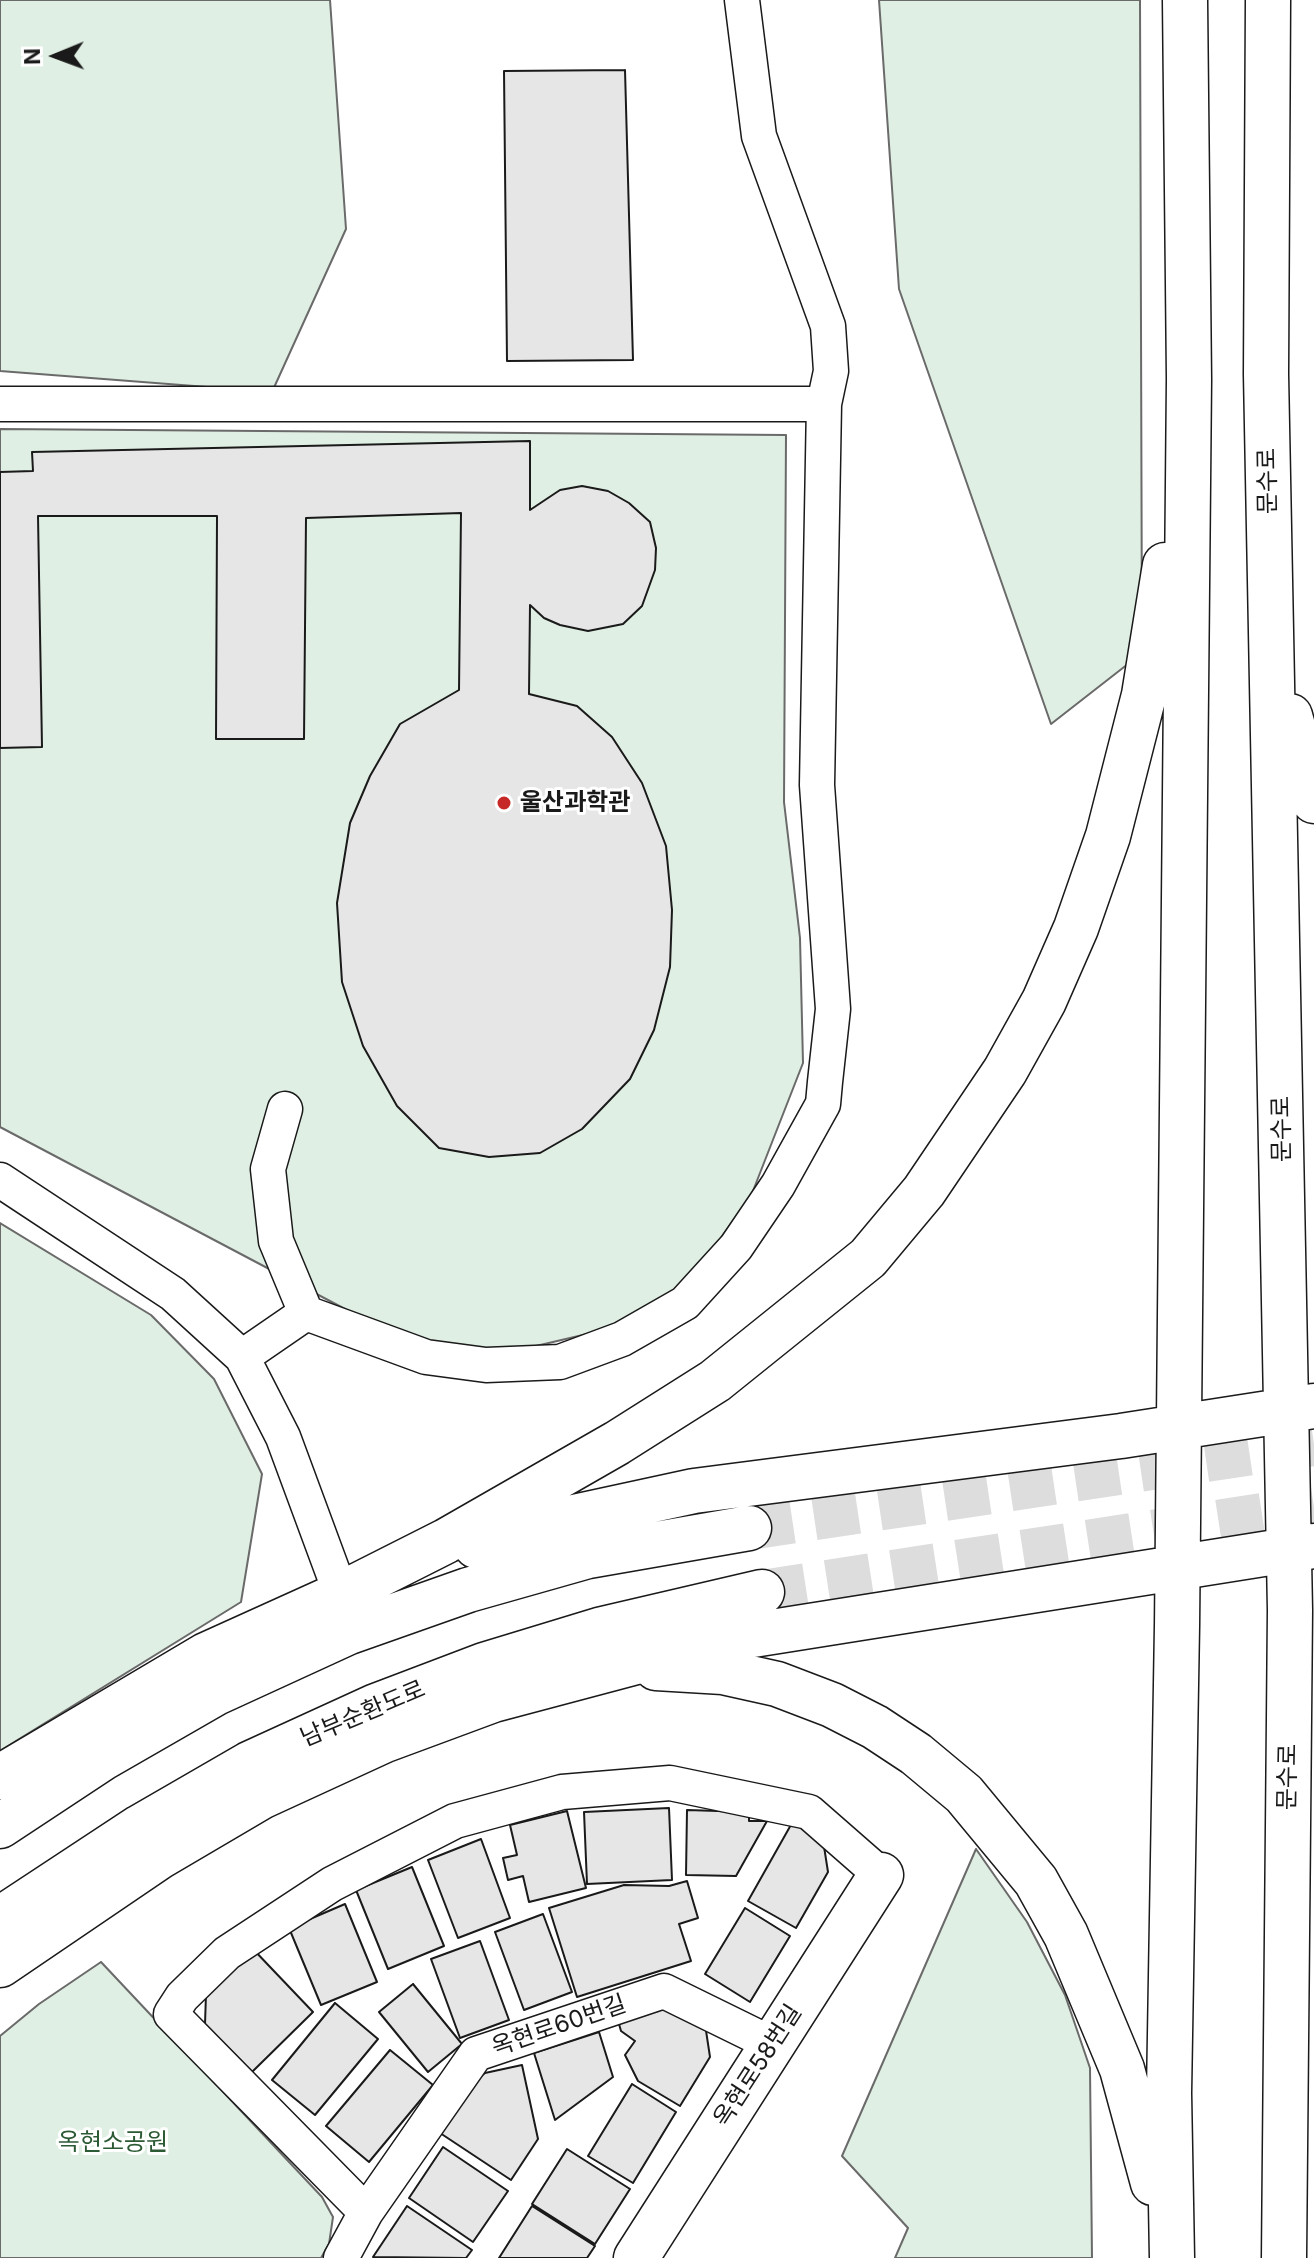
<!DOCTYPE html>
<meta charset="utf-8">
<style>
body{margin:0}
#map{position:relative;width:1314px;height:2258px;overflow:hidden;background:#fff;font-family:Inter,sans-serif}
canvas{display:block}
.north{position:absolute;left:16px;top:16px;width:80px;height:80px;-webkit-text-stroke:6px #fff;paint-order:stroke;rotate:269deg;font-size:22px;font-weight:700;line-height:32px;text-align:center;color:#1a1a1a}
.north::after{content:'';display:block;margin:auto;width:28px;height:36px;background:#1a1a1a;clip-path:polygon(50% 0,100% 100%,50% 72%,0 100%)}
</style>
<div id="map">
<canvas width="1314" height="2258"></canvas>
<div class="north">N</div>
</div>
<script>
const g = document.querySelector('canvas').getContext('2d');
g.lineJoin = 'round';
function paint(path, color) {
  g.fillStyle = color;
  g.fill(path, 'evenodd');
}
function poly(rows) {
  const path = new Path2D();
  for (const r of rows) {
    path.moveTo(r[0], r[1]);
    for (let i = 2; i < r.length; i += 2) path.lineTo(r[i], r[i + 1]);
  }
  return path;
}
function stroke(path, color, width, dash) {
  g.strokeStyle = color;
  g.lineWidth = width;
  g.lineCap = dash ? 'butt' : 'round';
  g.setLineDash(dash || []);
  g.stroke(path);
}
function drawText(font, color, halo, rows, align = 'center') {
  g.font = font + ' Inter,"Noto Sans KR",sans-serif';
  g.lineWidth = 6;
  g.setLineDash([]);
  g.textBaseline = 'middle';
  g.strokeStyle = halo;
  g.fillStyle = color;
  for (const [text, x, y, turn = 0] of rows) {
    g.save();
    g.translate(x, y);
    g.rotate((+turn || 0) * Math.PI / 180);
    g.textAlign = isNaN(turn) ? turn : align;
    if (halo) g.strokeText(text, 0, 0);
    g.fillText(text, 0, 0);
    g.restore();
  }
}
const green = poly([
 [0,0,330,0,346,229,272,392,0,371,0,0],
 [879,0,1140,0,1142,653,1051,724,899,289,879,0],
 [0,429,786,435,784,802,800,938,803,1063,751,1196,697,1271,634,1323,506,1353,422,1345,364,1319,0,1127,0,429],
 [0,1223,151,1315,214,1379,262,1474,241,1602,0,1751,0,1223],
 [976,1849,1027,1922,1065,1995,1090,2068,1092,2258,895,2258,908,2228,842,2156,976,1849],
 [101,1962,322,2197,333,2217,329,2244,321,2258,0,2258,0,2036,39,2004,101,1962]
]);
paint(green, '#e0efe3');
stroke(green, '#6a6a6a', 2);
const building = poly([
 [625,70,633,360,507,361,504,71,625,70],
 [530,441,530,510,560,490,582,486,608,491,629,503,650,522,656,548,655,570,642,606,623,624,588,631,560,625,544,618,530,605,529,694,577,706,612,737,642,783,666,846,672,910,670,967,654,1030,630,1079,582,1129,540,1153,489,1157,439,1148,397,1106,363,1046,342,982,337,903,350,823,370,776,400,724,459,690,461,513,306,518,304,739,216,739,217,516,38,516,42,747,0,748,0,472,33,471,32,452,530,441],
 [669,1808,672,1880,587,1884,584,1812,669,1808],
 [687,1810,749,1812,749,1821,767,1821,736,1876,686,1875,687,1810],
 [567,1811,586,1888,529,1902,523,1876,508,1880,503,1858,517,1855,510,1825,567,1811],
 [792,1823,823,1840,828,1872,796,1928,748,1901,792,1823],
 [481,1839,510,1918,458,1938,428,1860,481,1839],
 [412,1867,444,1946,388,1969,356,1890,412,1867],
 [687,1881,698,1918,679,1924,691,1961,577,1997,549,1908,624,1885,669,1886,687,1881],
 [345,1904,377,1982,321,2005,289,1928,345,1904],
 [745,1908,790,1936,750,2002,705,1974,745,1908],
 [543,1914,572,1992,524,2010,495,1932,543,1914],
 [480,1941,509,2020,460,2038,431,1959,480,1941],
 [252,1948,313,2012,252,2072,205,2024,206,1994,252,1948],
 [413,1984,462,2044,428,2072,379,2012,413,1984],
 [335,2003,378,2039,315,2115,272,2080,335,2003],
 [667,2003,705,2024,710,2057,680,2106,638,2081,625,2055,635,2041,621,2031,617,2017,667,2003],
 [599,2032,613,2077,555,2120,534,2053,599,2032],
 [390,2050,433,2085,369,2162,326,2126,390,2050],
 [522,2065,538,2139,511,2180,434,2129,454,2098,485,2073,522,2065],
 [632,2084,676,2112,633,2183,588,2156,632,2084],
 [443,2147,508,2191,473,2242,409,2198,443,2147],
 [567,2149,630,2189,595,2244,532,2204,567,2149],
 [407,2206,472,2250,466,2258,373,2257,407,2206],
 [532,2206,595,2246,587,2258,499,2258,532,2206]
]);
paint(building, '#e6e6e6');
stroke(building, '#1a1a1a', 2);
stroke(poly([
 [749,1528,1314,1444],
 [762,1592,1314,1507]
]), '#ddd', 44, [44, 22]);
const minor = poly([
 [0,404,824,404,831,371,828,326,759,136,742,0],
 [285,1109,268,1169,276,1241,306,1313,426,1357,486,1365,560,1362,622,1339,685,1303,736,1247,778,1185,823,1104,825,1082,833,1009,817,785,824,404],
 [0,1180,173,1294,242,1357,283,1437,341,1594],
 [242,1357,306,1313],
 [366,2212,171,2014,182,1997,227,1953,332,1884,455,1821,562,1792,670,1783,809,1812,881,1875],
 [341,2258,366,2212,476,2054,664,1991,772,2044]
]);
const secondary = poly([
 [1268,0,1266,374,1290,1610,1284,2258],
 [1290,716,1314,801],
 [476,1546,574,1517,694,1491,1121,1436,1314,1406],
 [656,1668,723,1672,777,1684,832,1705,875,1727,916,1754,964,1794,1036,1881,1066,1935,1122,2069,1153,2183],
 [0,1777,206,1655,341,1594,446,1541,617,1443,715,1381,868,1258,924,1191,1005,1071,1044,1001,1076,928,1108,836,1144,695,1165,565],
 [0,1826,103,1758,216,1693,349,1632,468,1590,588,1556,749,1528],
 [0,1919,140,1827,249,1764,376,1706,484,1665,599,1630,762,1592],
 [0,1965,159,1857,261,1797,385,1740,493,1700,715,1641,1314,1546],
 [636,2258,881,1875],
 [1172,2258,1169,2093,1177,1626,1189,379,1185,0]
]);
stroke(minor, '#1a1a1a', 37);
stroke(secondary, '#1a1a1a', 47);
stroke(minor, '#fff', 34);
stroke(secondary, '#fff', 44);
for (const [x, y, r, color] of [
 [504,803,8,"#c62828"]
]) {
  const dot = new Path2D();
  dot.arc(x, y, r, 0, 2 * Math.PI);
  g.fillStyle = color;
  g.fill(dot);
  stroke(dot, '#fff', 3);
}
drawText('24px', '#1a1a1a', '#fff', [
 ["문수로",1268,481,-91],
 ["문수로",1282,1129,-91],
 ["남부순환도로",363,1714,-23],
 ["문수로",1288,1777,-89],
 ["옥현로60번길",559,2026,-19],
 ["옥현로58번길",758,2066,-57]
]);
drawText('bold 24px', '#1a1a1a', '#fff', [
 ["울산과학관",520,803]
], 'left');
drawText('24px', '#2b5a34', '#fff', [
 ["옥현소공원",113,2143]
]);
</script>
